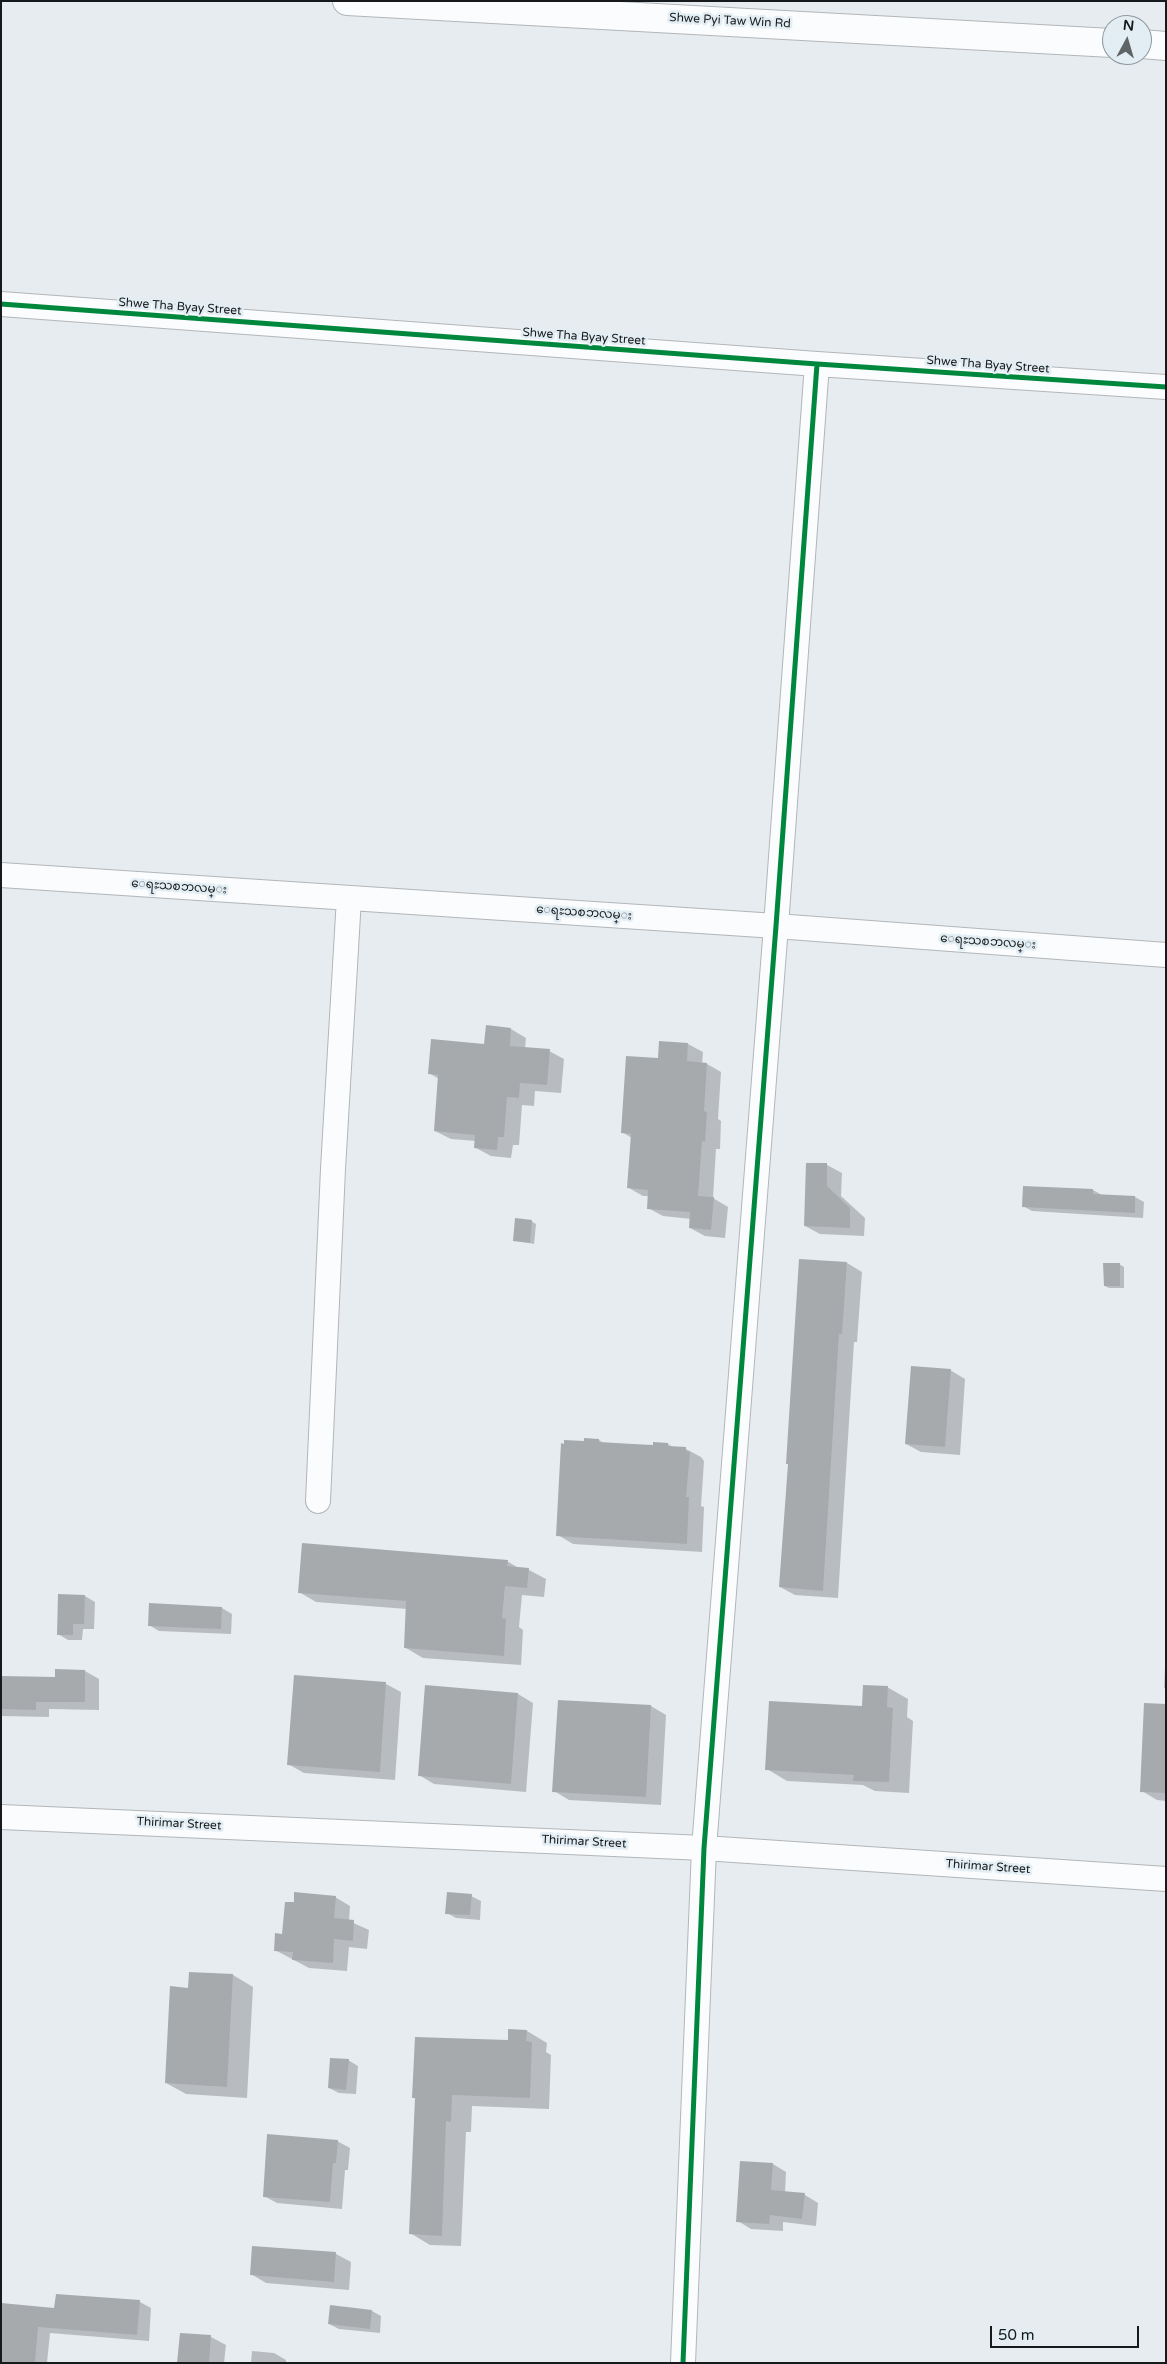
<!DOCTYPE html>
<meta charset="utf-8">
<style>
body{margin:0}
#map{position:relative;width:1167px;height:2364px;overflow:hidden;background:#e6ecf0;font-family:"Varela Round",sans-serif}
canvas{display:block}
.frame{position:absolute;inset:0;border:2px solid #161a1c;pointer-events:none}
.north{position:absolute;left:1102px;top:15px;width:50px;height:50px;box-sizing:border-box;background:#e2edf4;border:1px solid #90999e;border-radius:50%;rotate:6deg;font-size:14px;font-weight:700;line-height:20px;text-align:center;color:#161a1c}
.north::after{content:'';display:block;margin:auto;width:18px;height:22px;background:#5f6466;clip-path:polygon(50% 0,100% 100%,50% 72%,0 100%)}
.scale{position:absolute;left:990px;top:2326px;width:149px;height:22px;box-sizing:border-box;border:2px solid #161a1c;border-top:0;padding-left:6px;font-size:15px;line-height:18px;white-space:nowrap;color:#161a1c;-webkit-text-stroke:4px #e2edf4;paint-order:stroke}
</style>
<div id="map">
<canvas width="1167" height="2364"></canvas>
<div class="frame"></div>
<div class="north">N</div>
<div class="scale">50 m</div>
</div>
<script>
const g = document.querySelector('canvas').getContext('2d');
g.lineJoin = 'round';
function paint(path, color) {
  g.fillStyle = color;
  g.fill(path, 'evenodd');
}
function poly(rows) {
  const path = new Path2D();
  for (const r of rows) {
    path.moveTo(r[0], r[1]);
    for (let i = 2; i < r.length; i += 2) path.lineTo(r[i], r[i + 1]);
  }
  return path;
}
function stroke(path, color, width, dash) {
  g.strokeStyle = color;
  g.lineWidth = width;
  g.lineCap = dash ? 'butt' : 'round';
  g.setLineDash(dash || []);
  g.stroke(path);
}
function drawText(font, color, halo, rows, align = 'center') {
  g.font = font + ' "Varela Round","Noto Sans Myanmar",sans-serif';
  g.lineWidth = 5;
  g.setLineDash([]);
  g.textBaseline = 'middle';
  g.strokeStyle = halo;
  g.fillStyle = color;
  for (const [text, x, y, turn = 0] of rows) {
    g.save();
    g.translate(x, y);
    g.rotate((+turn || 0) * Math.PI / 180);
    g.textAlign = isNaN(turn) ? turn : align;
    if (halo) g.strokeText(text, 0, 0);
    g.fillText(text, 0, 0);
    g.restore();
  }
}
paint(poly([
 [511,1029,526,1038,525,1048,549,1051,564,1059,561,1093,535,1091,534,1106,522,1105,519,1145,513,1145,511,1158,491,1156,476,1148,476,1141,451,1139,435,1131,439,1079,429,1073,485,1045],
 [688,1044,703,1052,702,1064,707,1064,721,1072,718,1119,721,1121,720,1149,716,1149,713,1198,728,1207,725,1238,705,1236,690,1228,691,1219,663,1216,648,1208,649,1196,643,1196,629,1188,632,1138,622,1132,659,1060],
 [808,1164,827,1165,842,1173,841,1196,865,1218,864,1236,820,1234,805,1226],
 [1093,1190,1102,1195,1135,1197,1144,1202,1143,1218,1032,1211,1023,1206],
 [531,1221,536,1224,534,1244,514,1240],
 [847,1263,862,1272,857,1342,854,1342,838,1598,795,1595,780,1587],
 [1119,1264,1124,1267,1124,1288,1109,1288,1105,1286],
 [950,1370,965,1379,960,1455,921,1452,906,1444],
 [599,1440,605,1444,654,1447,668,1444,674,1448,686,1449,701,1457,704,1461,701,1506,704,1507,702,1552,573,1544,558,1535,585,1442],
 [507,1561,520,1569,529,1570,546,1579,544,1597,522,1595,519,1627,523,1630,521,1665,423,1658,406,1648,407,1609,316,1602,299,1592],
 [59,1596,85,1596,95,1602,94,1629,83,1629,82,1640,68,1640,58,1634],
 [222,1608,232,1614,231,1634,159,1631,149,1625],
 [1166,1646,1166,1689,1164,1688],
 [56,1671,85,1671,99,1679,99,1710,49,1709,49,1717,1,1716,1,1677,56,1679],
 [295,1676,386,1684,401,1692,395,1780,304,1773,288,1764],
 [426,1686,518,1694,533,1703,526,1792,434,1784,419,1775],
 [887,1687,908,1699,907,1717,913,1721,909,1793,875,1791,863,1785,787,1781,767,1769,863,1708],
 [1166,1705,1166,1801,1157,1800,1142,1791],
 [651,1706,666,1715,661,1805,569,1800,554,1791],
 [471,1896,481,1901,480,1920,456,1918,447,1913],
 [335,1897,350,1906,349,1921,369,1930,367,1949,349,1947,347,1971,309,1968,275,1950,295,1904],
 [233,1975,253,1987,247,2098,186,2094,166,2083,189,1989],
 [527,2031,547,2043,546,2052,551,2055,549,2109,472,2106,471,2132,466,2132,461,2246,430,2245,410,2233,416,2099,413,2097],
 [348,2060,358,2066,356,2094,339,2093,329,2088],
 [337,2141,350,2148,348,2170,345,2170,342,2209,277,2203,264,2196],
 [773,2164,786,2172,785,2193,805,2195,818,2203,816,2226,783,2222,783,2231,751,2229,738,2221],
 [253,2247,336,2254,351,2262,349,2290,266,2283,251,2274],
 [140,2302,151,2308,149,2341,50,2333,47,2363,1,2363,56,2309],
 [372,2311,381,2316,380,2333,339,2329,329,2324],
 [211,2337,226,2345,224,2363,178,2363],
 [252,2351,274,2353,286,2360,286,2363,251,2363]
]), '#0003');
paint(poly([
 [486,1025,511,1028,510,1046,550,1049,547,1085,520,1083,519,1098,507,1097,504,1137,498,1137,497,1150,474,1148,475,1135,434,1131,438,1075,428,1074,431,1039,484,1044],
 [659,1041,688,1043,687,1061,707,1063,704,1111,707,1112,705,1142,702,1141,698,1196,714,1197,711,1230,689,1228,690,1212,647,1209,648,1190,627,1188,631,1134,621,1133,626,1056,658,1058],
 [806,1163,827,1163,827,1186,850,1208,850,1228,804,1226],
 [1023,1186,1093,1189,1093,1194,1135,1196,1135,1213,1022,1207],
 [515,1218,532,1220,530,1243,513,1241],
 [799,1259,847,1262,842,1334,839,1334,823,1591,779,1587,788,1464,786,1464],
 [1103,1263,1120,1263,1120,1286,1104,1286],
 [911,1366,951,1369,945,1447,905,1444],
 [584,1438,599,1439,599,1442,633,1444,653,1445,653,1442,668,1443,668,1446,686,1447,686,1451,690,1452,686,1497,689,1497,687,1544,556,1536,561,1443,564,1444,564,1440,584,1441],
 [302,1543,508,1560,507,1566,529,1568,527,1588,505,1586,502,1618,506,1619,504,1656,404,1648,406,1601,298,1593],
 [58,1594,85,1595,84,1624,73,1624,73,1635,57,1635],
 [149,1603,222,1607,221,1629,148,1626],
 [55,1669,85,1670,85,1702,36,1702,36,1710,1,1709,1,1676,55,1677],
 [294,1675,386,1682,380,1772,287,1765],
 [425,1685,518,1693,511,1784,418,1776],
 [863,1685,888,1686,887,1707,893,1708,889,1782,853,1781,854,1775,765,1770,769,1701,862,1706],
 [558,1700,651,1705,646,1797,552,1792],
 [1144,1703,1166,1704,1166,1793,1140,1792],
 [294,1892,336,1896,334,1918,354,1920,353,1941,334,1939,333,1963,292,1960,293,1952,274,1951,275,1933,282,1934,285,1902,294,1902],
 [447,1892,472,1894,470,1915,445,1914],
 [189,1972,233,1974,227,2087,165,2083,170,1986,188,1988],
 [508,2029,527,2030,526,2041,532,2042,530,2098,452,2095,451,2122,446,2121,442,2236,409,2234,415,2098,412,2098,415,2037,508,2040],
 [330,2058,349,2059,346,2090,328,2088],
 [267,2134,338,2140,336,2163,333,2163,330,2202,263,2197],
 [740,2161,773,2163,771,2190,805,2193,802,2219,770,2215,769,2224,736,2222],
 [252,2246,336,2252,334,2282,250,2275],
 [56,2294,140,2300,137,2335,38,2327,35,2363,1,2363,1,2303,54,2308],
 [330,2305,372,2310,370,2329,328,2324],
 [180,2333,211,2335,209,2363,177,2363]
]), '#a6aaad');
const minor = poly([
 [1,304,817,364,1166,387],
 [1,875,776,926,1166,955],
 [318,1501,333,1169,349,898],
 [1,1817,704,1848,1166,1879],
 [683,2363,704,1848,776,926,817,364]
]);
const primary = poly([
 [347,1,1112,43],
 [1142,44,1166,46]
]);
stroke(minor, '#b2b6b9', 26);
stroke(primary, '#b2b6b9', 30);
stroke(minor, '#fbfcfd', 24);
stroke(primary, '#fbfcfd', 28);
stroke(poly([
 [1,304,817,364,1166,387],
 [683,2363,704,1848,776,926,817,364]
]), '#00873e', 5);
drawText('12px', '#161a1c', '#e2edf4', [
 ["Shwe Pyi Taw Win Rd",730,21,3],
 ["Shwe Tha Byay Street",180,307,4],
 ["Shwe Tha Byay Street",584,337,4],
 ["Shwe Tha Byay Street",988,365,4],
 ["ေရႊသစၥာလမ္း",179,887,4],
 ["ေရႊသစၥာလမ္း",584,913,4],
 ["ေရႊသစၥာလမ္း",988,942,4],
 ["Thirimar Street",179,1824,3],
 ["Thirimar Street",584,1842,3],
 ["Thirimar Street",988,1867,4]
]);
</script>
